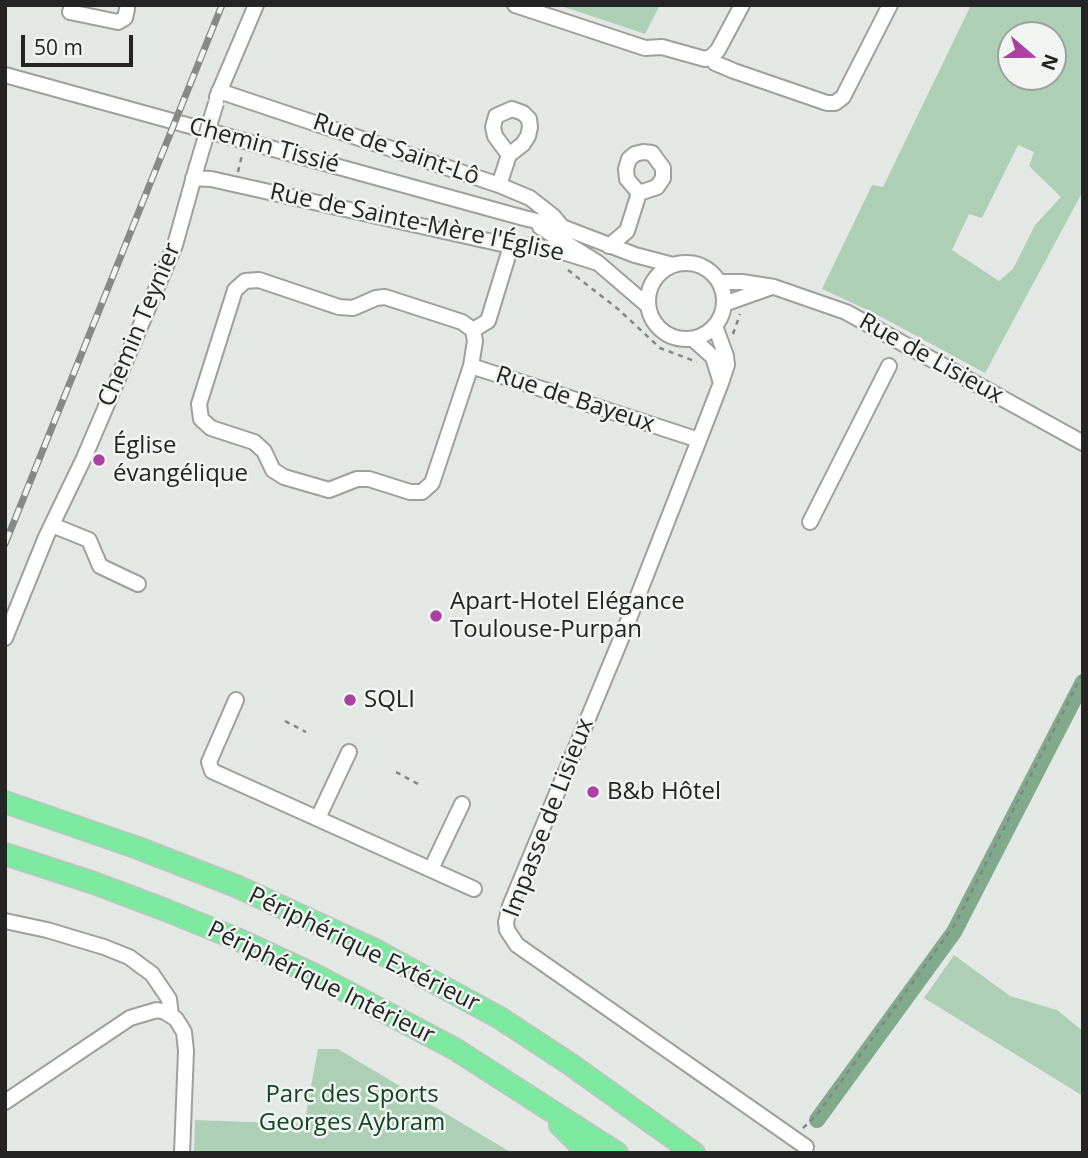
<!DOCTYPE html>
<meta charset="utf-8">
<style>
body{margin:0}
#map{position:relative;width:1088px;height:1158px;overflow:hidden;background:#e4e8e5;font-family:"Open Sans",sans-serif}
canvas{display:block}
.frame{position:absolute;inset:0;border:7px solid #232423;pointer-events:none}
.north{position:absolute;left:997px;top:21px;width:70px;height:70px;box-sizing:border-box;background:#f1f5f2;border:2px solid #9fa19f;border-radius:50%;rotate:110deg;font-size:19px;font-weight:700;line-height:28px;text-align:center;color:#232423}
.north::after{content:'';display:block;margin:auto;width:24px;height:32px;background:#aa41a3;clip-path:polygon(50% 0,100% 100%,50% 72%,0 100%)}
.scale{position:absolute;left:21px;top:35px;width:112px;height:32px;box-sizing:border-box;border:4px solid #232423;border-top:0;padding-left:9px;font-size:21px;line-height:24px;white-space:nowrap;color:#232423;-webkit-text-stroke:5px #f1f5f2;paint-order:stroke}
</style>
<div id="map">
<canvas width="1088" height="1158"></canvas>
<div class="frame"></div>
<div class="north">N</div>
<div class="scale">50 m</div>
</div>
<script>
const g = document.querySelector('canvas').getContext('2d');
g.lineJoin = 'round';
function paint(path, color) {
  g.fillStyle = color;
  g.fill(path, 'evenodd');
}
function poly(rows) {
  const path = new Path2D();
  for (const r of rows) {
    if (r.length === 3) {
      path.moveTo(r[0] + r[2], r[1]);
      path.arc(r[0], r[1], r[2], 0, 2 * Math.PI);
      continue;
    }
    path.moveTo(r[0], r[1]);
    for (let i = 2; i < r.length; i += 2) path.lineTo(r[i], r[i + 1]);
  }
  return path;
}
function stroke(path, color, width, dash) {
  g.strokeStyle = color;
  g.lineWidth = width;
  g.lineCap = dash ? 'butt' : 'round';
  g.setLineDash(dash || []);
  g.stroke(path);
}
function drawText(font, color, halo, rows, align = 'center') {
  g.font = font + ' "Open Sans",sans-serif';
  g.lineWidth = 5;
  g.setLineDash([]);
  g.textBaseline = 'middle';
  g.strokeStyle = halo;
  g.fillStyle = color;
  for (const [text, x, y, turn = 0] of rows) {
    g.save();
    g.translate(x, y);
    g.rotate((+turn || 0) * Math.PI / 180);
    g.textAlign = isNaN(turn) ? turn : align;
    if (halo) g.strokeText(text, 0, 0);
    g.fillText(text, 0, 0);
    g.restore();
  }
}
paint(poly([
 [558,5,660,5,645,34],
 [971,5,1083,5,1083,191,985,373,872,312,822,289,872,185,883,187],
 [1011,35,1053,35,1053,77,1011,77],
 [1018,145,1034,152,1029,166,1061,197,1035,225,1013,269,999,281,952,250,969,214,982,218],
 [954,955,1010,996,1057,1010,1083,1031,1083,1096,924,998],
 [318,1049,338,1049,512,1153,194,1153,195,1120,304,1124]
]), '#adcfb5');
stroke(poly([
 [817,1120,954,932,1083,682]
]), '#81aa8c', 16);
const minor = poly([
 [72,5,70,12,118,22,125,18,127,9],
 [515,5,645,48,662,47,705,59,711,57,718,50,742,5],
 [711,57,715,63,734,71,827,103,835,103,843,97,890,5],
 [5,75,524,218,562,227,635,255,673,265],
 [219,91,499,185,530,198,553,216,562,227],
 [217,97,256,5],
 [193,178,211,179,511,246,550,248,598,263],
 [499,185,509,155,523,144,528,136,530,127,529,119,523,113,512,109,496,116,493,127,495,136,509,155],
 [540,227,598,263,647,305],
 [609,246,627,231,639,193,657,187,663,178,663,168,652,153,643,152,635,154,629,159,626,169,627,179,639,193],
 [686,301,38],
 [719,282,742,282,774,287,846,312,1083,443],
 [724,304,772,287],
 [473,330,488,321,511,246],
 [693,339,713,357,721,383,727,365,726,356,715,326],
 [471,366,475,341,473,330,462,322,385,297,376,298,353,308,339,307,259,280,245,281,235,290,199,404,201,419,211,428,254,442,264,451,273,470,284,477,329,490,357,479,369,479,410,492,422,492,432,483,471,366,699,440,721,383],
 [699,440,621,639,510,906,506,922,507,930,517,945,806,1147],
 [810,522,889,366],
 [52,525,89,540,100,566,138,584],
 [5,638,46,537,84,458,175,245,197,166],
 [236,700,209,762,212,771,474,889],
 [318,818,349,752],
 [431,869,462,804],
 [5,921,47,930,104,947,129,957,152,974,169,999,171,1015],
 [5,1102,130,1018,157,1010,165,1012,176,1019,184,1032,186,1051,182,1153]
]);
const highway = poly([
 [5,802,138,848,236,886,375,950,500,1018,570,1064,694,1153],
 [5,854,94,883,163,909,237,939,319,977,455,1049,617,1153],
 [560,1125,588,1153]
]);
stroke(minor, '#9da09d', 18);
stroke(highway, '#c1c2c1', 24);
stroke(poly([
 [238,172,242,155],
 [568,270,618,309,660,348,697,362],
 [733,334,740,314],
 [285,721,306,732],
 [396,772,418,784],
 [610,791,621,796],
 [803,1128,816,1116,955,924,1083,673]
]), '#848684', 2.5, [5, 5]);
stroke(minor, '#fff', 14);
stroke(highway, '#7ce8a0', 21);
const rail = poly([
 [5,544,222,5]
]);
stroke(rail, '#868987', 7);
stroke(rail, '#f1f5f2', 4.5, [13]);
const minorBridge = poly([
 [197,166,216,103]
]);
stroke(minorBridge, '#9da09d', 18, []);
stroke(minorBridge, '#fff', 14);
for (const [x, y, r, color] of [
 [99,460,7,"#aa41a3"],
 [436,616,7,"#aa41a3"],
 [350,700,7,"#aa41a3"],
 [593,792,7,"#aa41a3"]
]) {
  const dot = new Path2D();
  dot.arc(x, y, r, 0, 2 * Math.PI);
  g.fillStyle = color;
  g.fill(dot);
  stroke(dot, '#f1f5f2', 2.5);
}
drawText('24px', '#232423', '#f1f5f2', [
 ["Chemin Tissié",264,146,15],
 ["Rue de Saint-Lô",396,150,19],
 ["Rue de Sainte-Mère l'Église",417,223,12],
 ["Chemin Teynier",140,325,-67],
 ["Rue de Lisieux",931,359,29],
 ["Rue de Bayeux",575,400,18],
 ["Impasse de Lisieux",549,818,-69],
 ["Périphérique Extérieur",364,950,26],
 ["Périphérique Intérieur",321,983,26]
]);
drawText('24px', '#232423', '#f1f5f2', [
 ["Église",113,446],
 ["évangélique",113,474],
 ["Apart-Hotel Elégance",450,602],
 ["Toulouse-Purpan",450,630],
 ["SQLI",364,700],
 ["B&b Hôtel",607,792]
], 'left');
drawText('24px', '#134426', '#f1f5f2', [
 ["Parc des Sports",352,1095],
 ["Georges Aybram",352,1123]
]);
</script>
